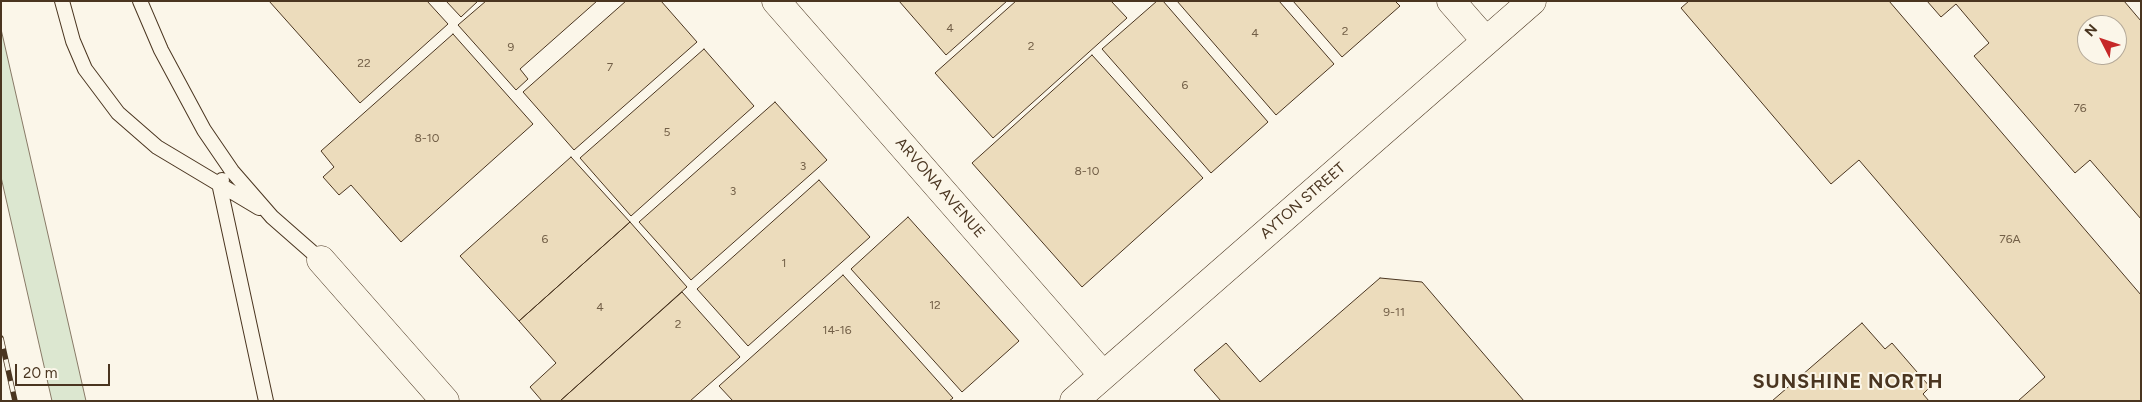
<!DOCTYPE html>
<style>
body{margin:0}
#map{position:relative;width:2142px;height:402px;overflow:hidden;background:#fbf6e9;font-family:Figtree,sans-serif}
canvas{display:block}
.frame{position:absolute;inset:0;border:2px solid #4a3520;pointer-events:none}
.north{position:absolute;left:2077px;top:15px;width:50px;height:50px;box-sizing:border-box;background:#fbf6e9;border:1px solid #b4a999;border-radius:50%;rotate:311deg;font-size:14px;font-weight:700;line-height:20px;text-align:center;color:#4a3520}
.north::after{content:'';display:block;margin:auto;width:18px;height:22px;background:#c62828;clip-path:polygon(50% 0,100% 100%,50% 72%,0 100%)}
.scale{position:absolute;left:15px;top:364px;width:95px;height:22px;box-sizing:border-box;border:2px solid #4a3520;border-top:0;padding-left:6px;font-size:15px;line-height:18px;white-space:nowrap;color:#4a3520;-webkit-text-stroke:4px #fbf6e9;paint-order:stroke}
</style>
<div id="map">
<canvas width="2142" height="402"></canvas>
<div class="frame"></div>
<div class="north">N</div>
<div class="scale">20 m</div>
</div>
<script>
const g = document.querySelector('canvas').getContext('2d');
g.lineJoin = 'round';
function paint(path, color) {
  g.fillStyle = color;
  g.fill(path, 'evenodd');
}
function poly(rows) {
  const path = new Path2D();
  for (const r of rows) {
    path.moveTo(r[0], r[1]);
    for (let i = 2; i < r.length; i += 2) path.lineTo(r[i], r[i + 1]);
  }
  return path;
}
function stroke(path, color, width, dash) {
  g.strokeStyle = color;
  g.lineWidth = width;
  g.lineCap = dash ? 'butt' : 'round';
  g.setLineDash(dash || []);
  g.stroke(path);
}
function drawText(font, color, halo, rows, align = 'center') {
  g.font = font + ' Figtree,sans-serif';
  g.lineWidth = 4;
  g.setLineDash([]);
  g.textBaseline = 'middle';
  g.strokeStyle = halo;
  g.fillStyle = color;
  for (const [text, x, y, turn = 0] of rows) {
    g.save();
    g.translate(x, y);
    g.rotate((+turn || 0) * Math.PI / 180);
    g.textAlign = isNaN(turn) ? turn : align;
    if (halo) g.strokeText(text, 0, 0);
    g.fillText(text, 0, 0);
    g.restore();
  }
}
const green = poly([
 [1,29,76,357,86,401,52,401,1,177,1,29]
]);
paint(green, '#dce7d0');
stroke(green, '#887966', 1);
const building = poly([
 [269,1,427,1,448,24,360,103,269,1],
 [446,1,478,1,461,17,446,1],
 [486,1,597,1,520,69,528,79,516,90,458,25,486,1],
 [626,1,661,1,697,42,574,150,523,92,626,1],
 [899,1,1007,1,946,55,899,1],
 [1016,1,1111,1,1127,18,993,138,935,73,1016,1],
 [1157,1,1163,1,1268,122,1211,173,1102,49,1157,1],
 [1177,1,1279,1,1334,64,1276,115,1177,1],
 [1293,1,1395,1,1400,6,1342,57,1293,1],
 [1689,1,1889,1,2141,295,2141,401,2018,401,2045,377,1859,160,1831,184,1681,8,1689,1],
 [1927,1,2124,1,2141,21,2141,219,2090,160,2075,173,1974,56,1989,43,1956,4,1941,17,1927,1],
 [2087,25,2117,25,2117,55,2087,55,2087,25],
 [453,34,533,124,401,242,351,185,339,195,323,177,334,167,321,151,453,34],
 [704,49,754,106,631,216,580,158,704,49],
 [1092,55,1203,178,1082,287,972,163,1092,55],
 [775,102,827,160,691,280,639,222,775,102],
 [571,157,630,222,519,321,460,256,571,157],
 [819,180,870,237,748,346,697,289,819,180],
 [908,217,1019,341,962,392,851,269,908,217],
 [630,222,687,287,560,401,542,401,530,387,556,363,519,321,630,222],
 [843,275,953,398,949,401,733,401,719,386,843,275],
 [1380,278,1422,282,1524,401,1221,401,1194,370,1226,343,1260,382,1380,278],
 [682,292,740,357,690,401,560,401,682,292],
 [1862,323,1885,349,1892,343,1930,387,1923,394,1929,401,1772,401,1862,323]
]);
paint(building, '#ecdcbc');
stroke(building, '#4a3520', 1);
const service = poly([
 [62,1,73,41,85,69,118,113,157,147,259,208],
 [140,1,161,50,204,130,232,171,272,217,321,260],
 [222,180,219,183,266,401]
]);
const minor = poly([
 [776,1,1103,375],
 [1451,1,1486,41],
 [321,260,445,401],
 [1074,401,1532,1]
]);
stroke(service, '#4a3520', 16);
stroke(minor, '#4a3520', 29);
stroke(service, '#fbf6e9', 14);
stroke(minor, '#fbf6e9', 28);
const rail = poly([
 [1,338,15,401]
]);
stroke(rail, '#4a3520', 5.5);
stroke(rail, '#fbf6e9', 4, [11]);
drawText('12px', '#725f47', null, [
 ["4",950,28],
 ["2",1345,31],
 ["4",1255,33],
 ["2",1031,46],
 ["9",511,47],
 ["22",364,63],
 ["7",610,67],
 ["6",1185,85],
 ["76",2080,108],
 ["5",667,132],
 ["8-10",427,138],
 ["3",803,166],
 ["8-10",1087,171],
 ["3",733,191],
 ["6",545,239],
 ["76A",2010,239],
 ["1",784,263],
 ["12",935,305],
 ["4",600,307],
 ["9-11",1394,312],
 ["2",678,324],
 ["14-16",837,330]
]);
drawText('15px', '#4a3520', '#fbf6e9', [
 ["ARVONA AVENUE",940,188,49],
 ["AYTON STREET",1303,201,-41]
]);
g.letterSpacing = '1px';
drawText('bold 20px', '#4a3520', '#fbf6e9', [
 ["SUNSHINE NORTH",1848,382]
]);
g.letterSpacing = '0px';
</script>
